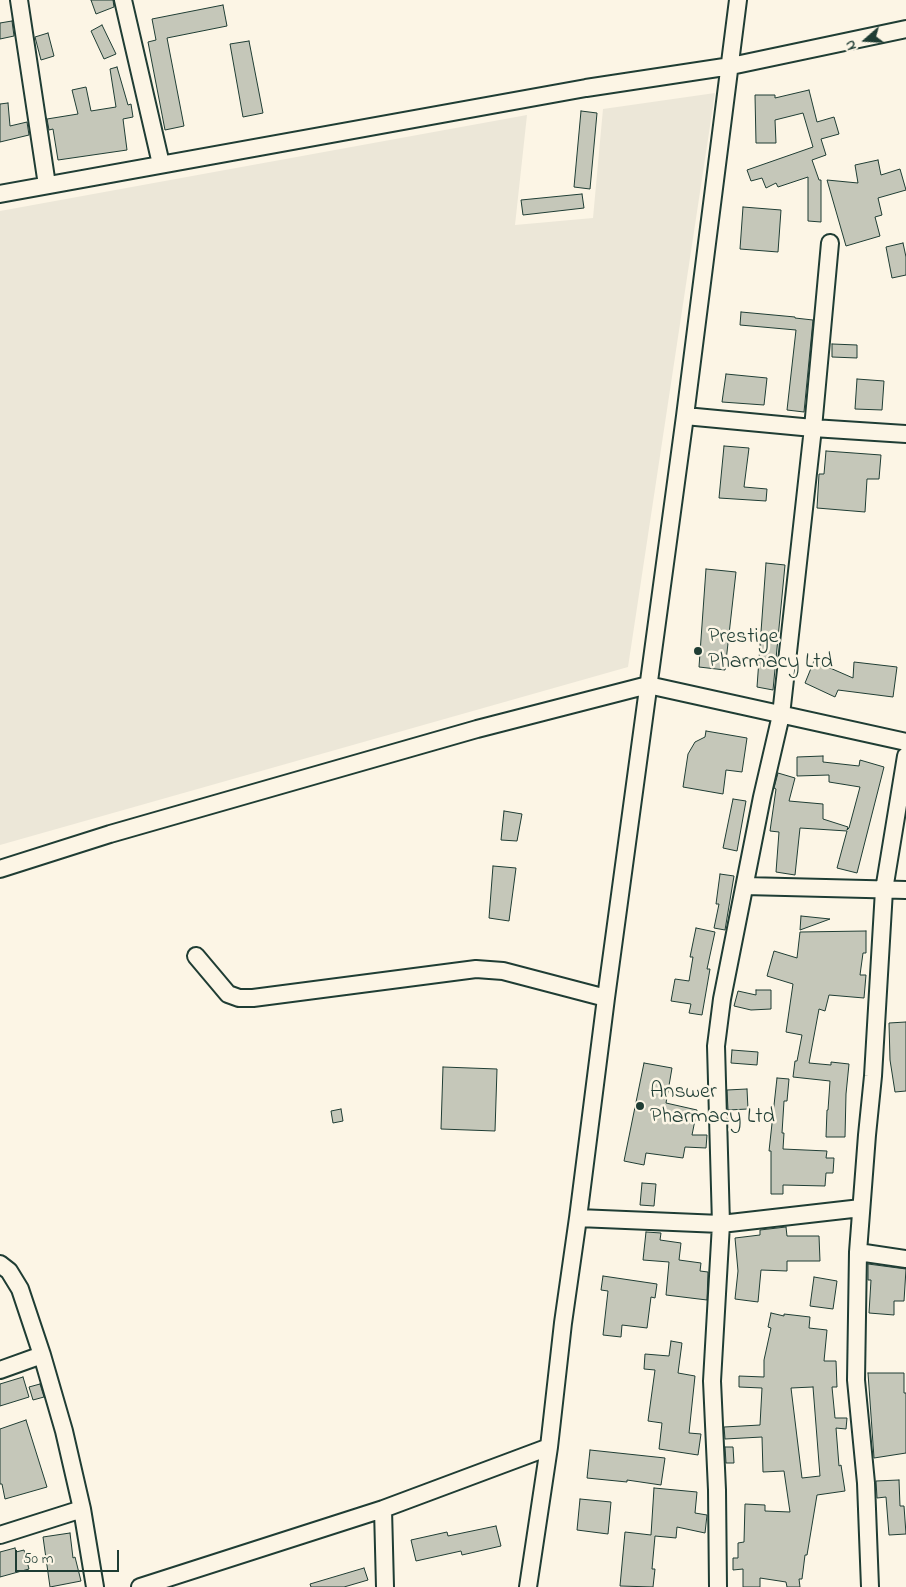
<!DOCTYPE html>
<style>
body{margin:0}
#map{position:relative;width:906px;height:1587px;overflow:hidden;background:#fcf5e5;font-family:"Indie Flower",sans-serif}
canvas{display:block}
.north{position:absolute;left:841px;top:15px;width:50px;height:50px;-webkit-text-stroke:4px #fcf5e5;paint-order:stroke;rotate:251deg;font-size:14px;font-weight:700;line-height:20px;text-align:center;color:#1f3d34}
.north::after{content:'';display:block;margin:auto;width:18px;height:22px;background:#1f3d34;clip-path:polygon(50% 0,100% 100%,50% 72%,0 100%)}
.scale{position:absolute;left:15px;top:1550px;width:104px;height:22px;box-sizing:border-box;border:2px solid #1f3d34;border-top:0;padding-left:6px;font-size:15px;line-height:18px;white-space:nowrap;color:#1f3d34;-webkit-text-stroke:4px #fcf5e5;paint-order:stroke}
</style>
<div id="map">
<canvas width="906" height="1587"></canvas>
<div class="north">N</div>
<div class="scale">50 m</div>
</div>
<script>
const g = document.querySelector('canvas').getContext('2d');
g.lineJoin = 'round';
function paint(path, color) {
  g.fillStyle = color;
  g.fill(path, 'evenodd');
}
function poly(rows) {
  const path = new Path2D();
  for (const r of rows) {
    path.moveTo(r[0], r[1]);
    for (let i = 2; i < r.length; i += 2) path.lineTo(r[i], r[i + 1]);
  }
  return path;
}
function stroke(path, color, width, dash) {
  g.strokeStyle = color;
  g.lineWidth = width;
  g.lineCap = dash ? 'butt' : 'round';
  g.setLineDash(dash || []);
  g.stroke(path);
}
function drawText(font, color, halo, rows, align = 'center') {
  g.font = font + ' "Indie Flower",sans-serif';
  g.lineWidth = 5;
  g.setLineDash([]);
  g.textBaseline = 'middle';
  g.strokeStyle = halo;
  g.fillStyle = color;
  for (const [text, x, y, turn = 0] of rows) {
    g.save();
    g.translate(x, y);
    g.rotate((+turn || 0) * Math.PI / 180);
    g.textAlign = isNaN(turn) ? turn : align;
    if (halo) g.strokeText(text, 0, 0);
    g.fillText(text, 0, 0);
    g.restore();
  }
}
paint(poly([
 [715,93,628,667,0,845,0,211,527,115,515,225,593,218,603,109]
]), '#ece7d8');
const building = poly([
 [91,0,113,0,114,7,96,14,91,0],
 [223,5,227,26,167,38,184,126,165,130,148,42,156,40,152,19,223,5],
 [12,21,14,36,0,39,0,23,12,21],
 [102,25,116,54,104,59,91,31,102,25],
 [48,33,54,56,41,60,35,37,48,33],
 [249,41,263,113,243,117,230,44,249,41],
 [117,67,128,105,131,104,133,117,123,119,127,150,58,160,53,129,49,130,47,119,78,114,72,90,86,87,91,111,116,107,110,69,117,67],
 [809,90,817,122,834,117,839,134,821,139,826,155,812,160,819,180,821,180,821,222,808,221,808,177,778,187,776,183,766,188,762,178,751,181,747,170,813,147,803,113,775,120,776,143,756,143,755,95,775,95,775,98,809,90],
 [8,103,10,126,27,122,29,135,0,142,0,104,8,103],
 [581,111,597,113,590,189,574,187,581,111],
 [878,160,881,175,900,169,906,190,878,198,882,215,875,217,880,236,846,246,827,180,858,183,855,165,878,160],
 [582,194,584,208,523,215,521,200,582,194],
 [743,207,781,210,778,252,740,249,743,207],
 [903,243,906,257,906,275,892,278,886,247,903,243],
 [741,312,795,317,795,318,813,320,804,412,787,410,796,330,740,325,741,312],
 [832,344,857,345,857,358,832,357,832,344],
 [726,374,767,378,764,405,722,402,726,374],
 [857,379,884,381,882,410,855,409,857,379],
 [724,446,749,448,744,487,767,489,766,501,719,498,724,446],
 [826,451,881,455,879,479,867,479,865,512,817,508,819,474,824,474,826,451],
 [766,563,785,565,773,690,757,687,766,563],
 [706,569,736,572,725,670,699,667,706,569],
 [814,661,853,678,854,662,897,667,893,697,838,690,835,697,805,683,814,661],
 [706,731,747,738,742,772,726,770,723,794,683,787,688,754,695,742,705,737,706,731],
 [823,756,823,762,859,766,860,760,884,767,857,873,837,868,847,831,800,828,795,875,776,872,779,832,770,831,776,789,774,788,778,773,795,778,789,801,823,804,823,819,848,827,847,830,849,828,860,787,829,782,829,775,797,776,797,757,823,756],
 [733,799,746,801,737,851,723,848,733,799],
 [504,811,522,814,517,841,501,840,504,811],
 [493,866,516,868,509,921,489,918,493,866],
 [720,874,734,876,725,930,714,928,719,904,716,904,720,874],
 [801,916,830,919,800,930,801,916],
 [696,928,715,932,707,969,710,969,702,1015,689,1013,691,1004,671,1001,675,979,689,981,693,957,690,957,696,928],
 [866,931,866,953,863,953,860,975,866,975,864,998,829,995,825,1011,819,1009,809,1063,831,1065,831,1062,849,1064,846,1094,845,1137,826,1137,827,1110,828,1110,830,1081,793,1077,795,1061,797,1061,802,1035,786,1032,793,984,767,976,774,951,797,958,800,932,866,931],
 [756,990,771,990,771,1009,751,1010,734,1006,738,991,756,995,756,990],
 [906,1022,906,1091,895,1092,890,1060,889,1023,906,1022],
 [732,1050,758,1052,757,1065,731,1063,732,1050],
 [644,1063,672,1068,666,1103,697,1110,692,1135,707,1135,706,1148,685,1147,683,1158,646,1153,644,1165,624,1161,644,1063],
 [443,1067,497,1069,495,1131,441,1129,443,1067],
 [777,1078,789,1079,787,1101,784,1101,782,1133,784,1133,783,1149,827,1151,826,1158,834,1158,833,1173,826,1173,825,1186,783,1185,783,1194,771,1194,771,1151,769,1151,777,1078],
 [747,1089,748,1109,728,1110,727,1090,747,1089],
 [341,1109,343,1121,333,1123,331,1111,341,1109],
 [642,1183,656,1184,654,1206,640,1205,642,1183],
 [786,1227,787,1236,819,1236,820,1261,787,1261,787,1271,761,1270,758,1302,735,1299,738,1271,735,1238,760,1235,760,1230,786,1227],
 [646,1232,661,1233,660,1240,681,1243,679,1260,701,1263,700,1271,708,1272,707,1300,666,1295,669,1262,643,1260,646,1232],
 [868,1264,906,1269,904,1301,894,1301,894,1315,869,1313,871,1280,868,1280,868,1264],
 [603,1276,657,1284,655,1298,651,1297,647,1328,622,1325,621,1337,603,1335,608,1291,601,1290,603,1276],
 [814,1277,837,1281,833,1309,810,1306,814,1277],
 [771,1313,784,1316,784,1314,810,1317,809,1328,827,1330,824,1361,836,1361,837,1387,832,1387,835,1418,847,1418,846,1429,836,1428,839,1466,841,1465,845,1491,817,1495,807,1555,805,1555,802,1579,799,1579,800,1587,787,1587,786,1582,760,1578,760,1587,743,1587,743,1569,733,1570,733,1558,738,1558,738,1543,744,1542,745,1504,765,1505,765,1511,790,1512,784,1471,763,1472,762,1437,725,1439,724,1427,760,1425,762,1388,739,1387,739,1376,764,1377,764,1360,771,1328,768,1327,771,1313],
 [813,1387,820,1476,802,1478,791,1388,813,1387],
 [671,1341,682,1343,678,1373,695,1376,689,1433,701,1434,698,1455,659,1449,662,1423,648,1421,655,1370,644,1369,645,1354,669,1356,671,1341],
 [868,1373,904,1373,904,1393,906,1393,906,1453,874,1458,868,1373],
 [23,1377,29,1397,0,1406,0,1384,23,1377],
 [40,1384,44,1397,33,1400,29,1387,40,1384],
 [26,1420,47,1487,5,1499,2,1484,0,1484,0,1429,26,1420],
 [725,1447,733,1447,734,1463,726,1463,725,1447],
 [590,1450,665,1458,661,1485,627,1480,627,1482,587,1478,590,1450],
 [899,1480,900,1506,904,1506,906,1534,889,1535,886,1497,877,1498,876,1481,899,1480],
 [654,1488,697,1492,695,1513,707,1515,705,1533,677,1527,676,1538,655,1536,652,1569,655,1569,653,1587,620,1586,625,1532,651,1535,654,1488],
 [580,1499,611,1502,608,1534,577,1530,580,1499],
 [496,1526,501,1546,462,1555,461,1551,416,1561,411,1540,447,1532,448,1536,496,1526],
 [70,1533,73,1558,75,1557,81,1581,50,1587,43,1537,70,1533],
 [15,1548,16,1552,24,1550,29,1569,0,1577,0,1552,15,1548],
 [364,1568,368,1580,344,1587,311,1587,310,1584,364,1568]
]);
paint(building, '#c5c7b9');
stroke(building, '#1f3d34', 1);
const minor = poly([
 [19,0,47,185],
 [123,0,161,164],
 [0,194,586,88,731,66,906,29],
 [685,416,813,428,906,434],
 [0,869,110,834,477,729,648,685,906,742],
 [745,886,906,890],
 [196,956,228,994,239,998,253,998,476,969,503,971,606,998],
 [578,1218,721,1224,861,1208],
 [858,1252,906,1259],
 [0,1264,9,1271,20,1289,42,1355,64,1431,82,1509,95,1587],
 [0,1370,42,1355],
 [383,1509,385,1587],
 [0,1535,82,1509],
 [140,1587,383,1509,549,1447],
 [528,1587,549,1447,563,1323,578,1218,606,998,685,416,738,0],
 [718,1587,717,1490,712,1381,721,1224,716,1046,722,999,762,797,781,715,813,428,830,243],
 [870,1587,866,1483,856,1380,858,1252,867,1135,873,1076,884,890,906,756]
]);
stroke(minor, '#1f3d34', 20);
stroke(minor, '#fcf5e5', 16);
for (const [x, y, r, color] of [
 [698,651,5,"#1f3d34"],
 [640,1106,5,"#1f3d34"]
]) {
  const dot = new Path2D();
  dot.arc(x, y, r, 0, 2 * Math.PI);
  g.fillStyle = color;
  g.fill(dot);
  stroke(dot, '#fcf5e5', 2);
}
drawText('22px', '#1f3d34', '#fcf5e5', [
 ["Prestige",708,638],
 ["Pharmacy Ltd",708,663],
 ["Answer",650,1093],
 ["Pharmacy Ltd",650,1118]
], 'left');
</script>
